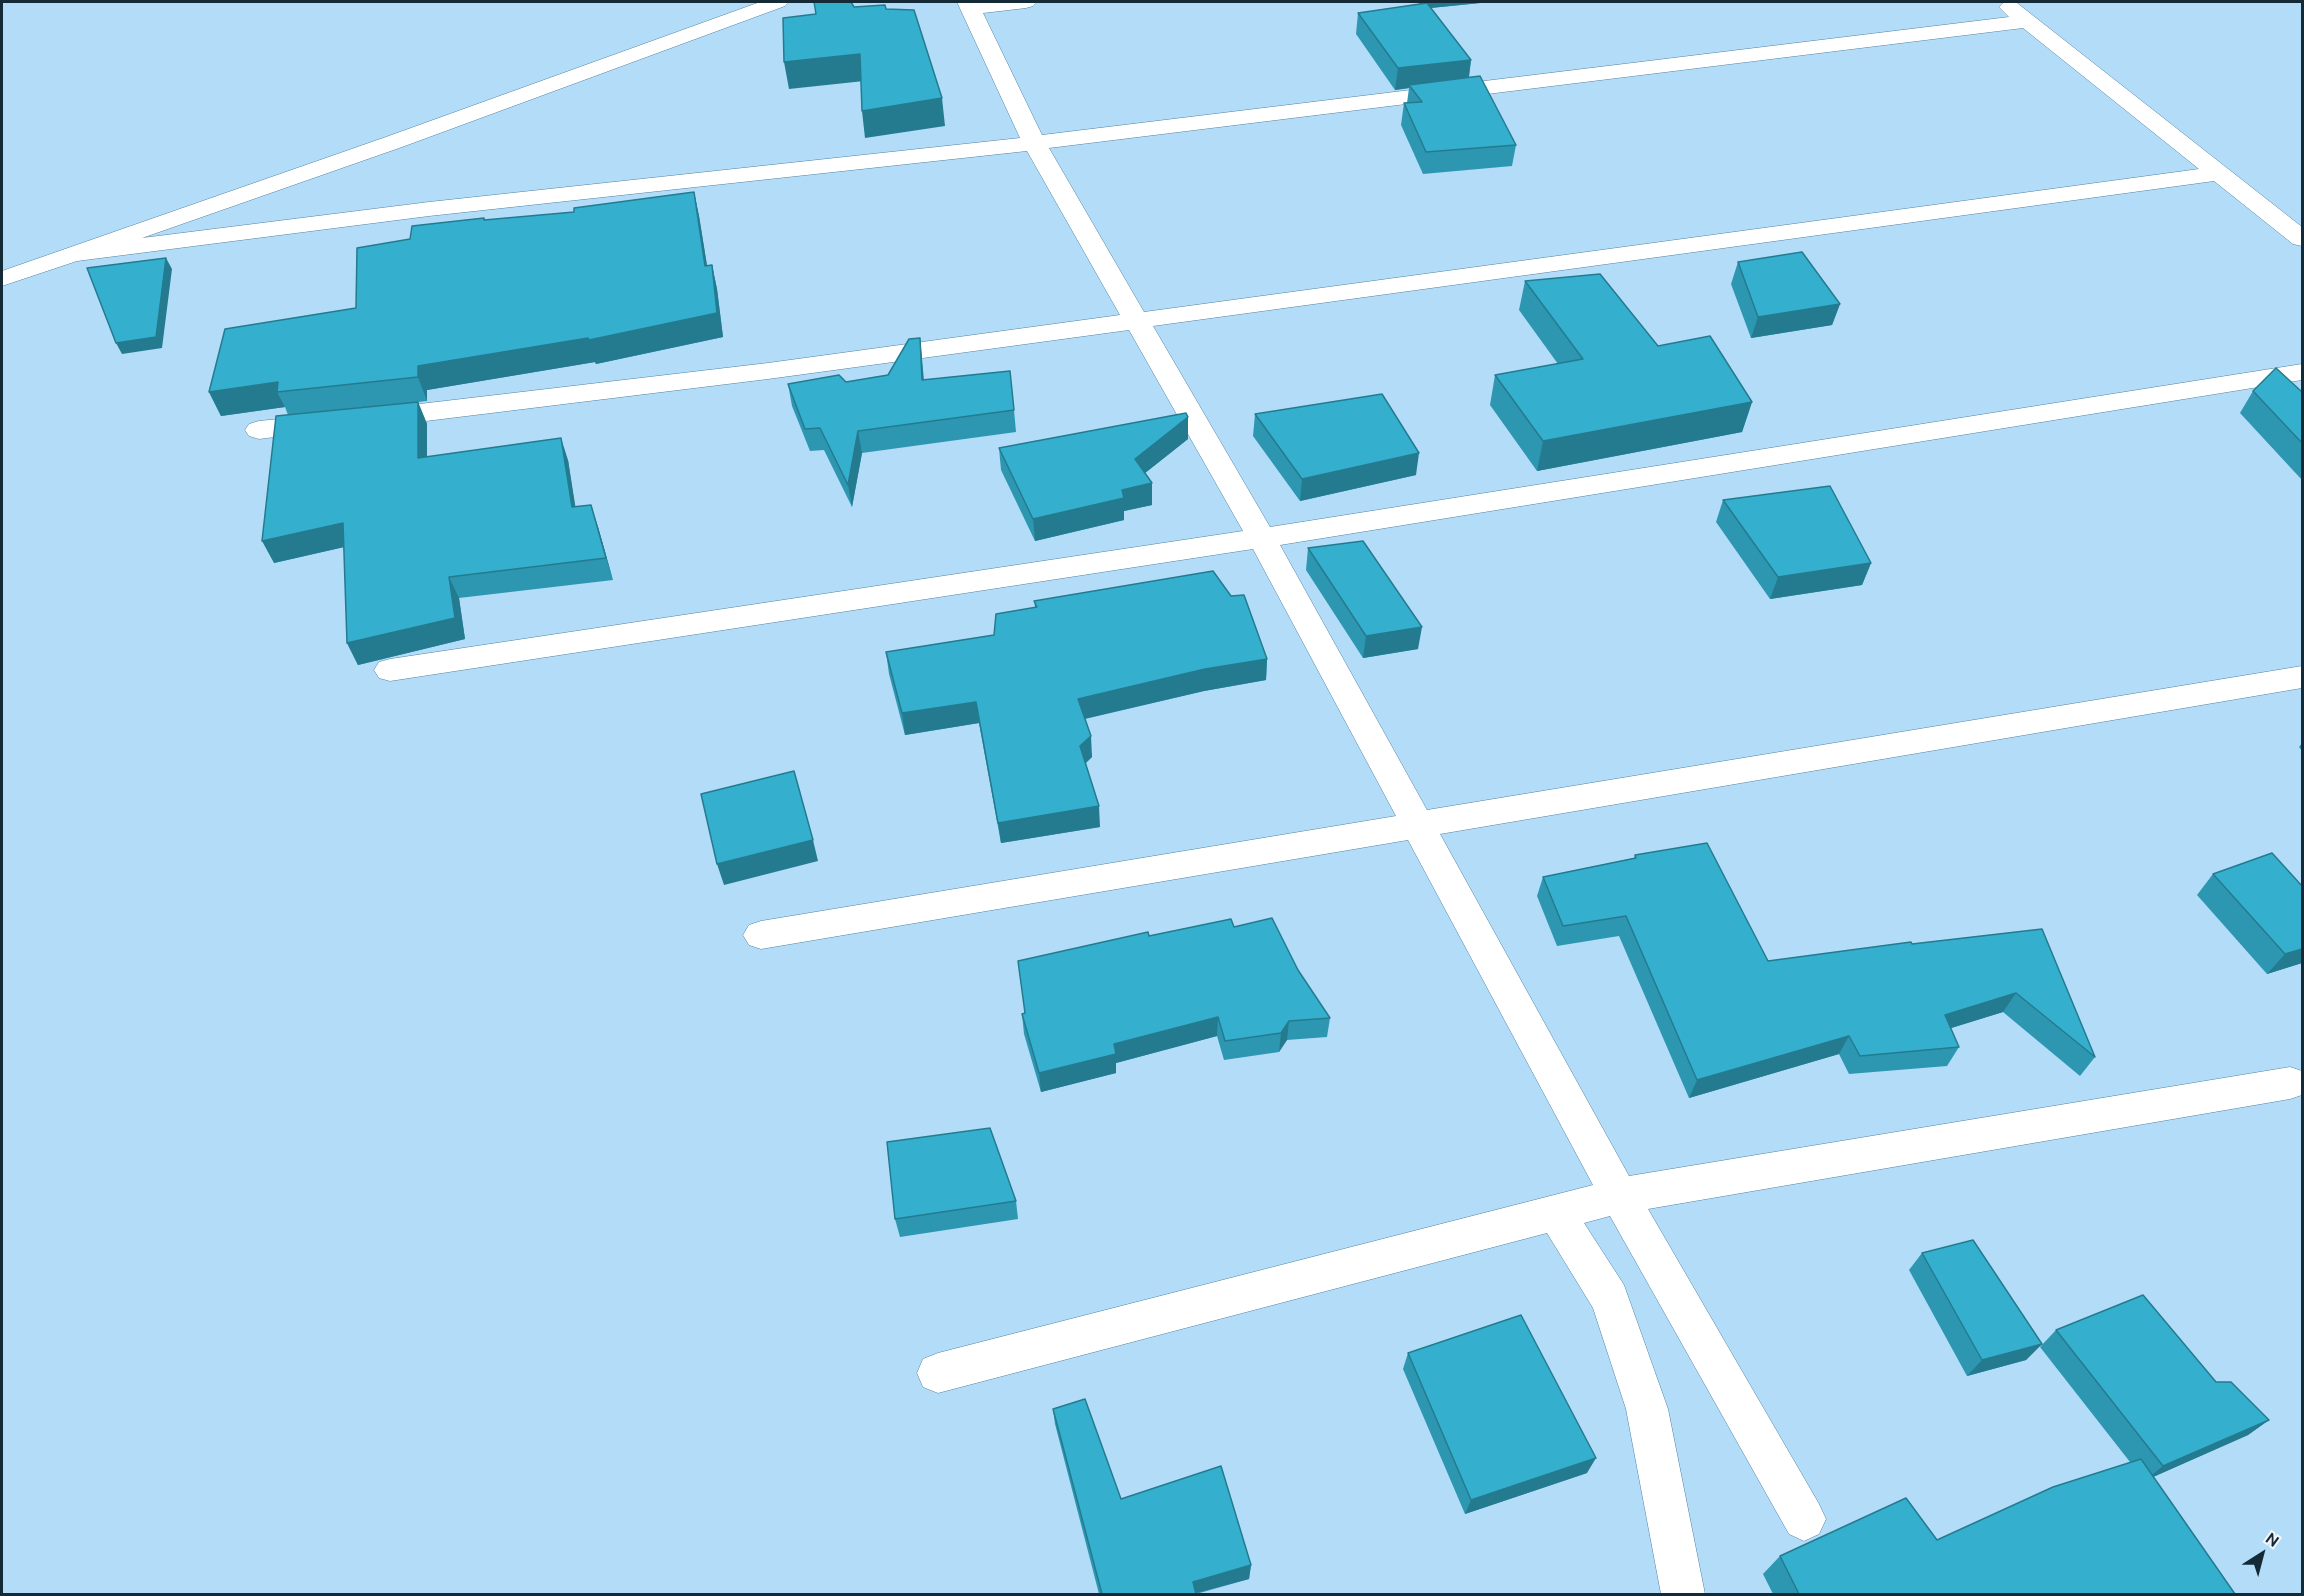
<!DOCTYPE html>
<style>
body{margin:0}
#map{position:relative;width:2304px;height:1596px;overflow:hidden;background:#b3dcf8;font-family:Ubuntu,sans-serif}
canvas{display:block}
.frame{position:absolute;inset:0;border:3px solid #152a37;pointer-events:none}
.north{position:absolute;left:2232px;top:1524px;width:60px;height:60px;-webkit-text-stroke:4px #f2f7fb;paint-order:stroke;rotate:36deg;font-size:16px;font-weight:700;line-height:24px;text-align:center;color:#152a37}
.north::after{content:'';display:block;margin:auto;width:21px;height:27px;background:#152a37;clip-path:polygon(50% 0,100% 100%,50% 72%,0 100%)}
</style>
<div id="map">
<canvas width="2304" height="1596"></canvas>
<div class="frame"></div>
<div class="north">N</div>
</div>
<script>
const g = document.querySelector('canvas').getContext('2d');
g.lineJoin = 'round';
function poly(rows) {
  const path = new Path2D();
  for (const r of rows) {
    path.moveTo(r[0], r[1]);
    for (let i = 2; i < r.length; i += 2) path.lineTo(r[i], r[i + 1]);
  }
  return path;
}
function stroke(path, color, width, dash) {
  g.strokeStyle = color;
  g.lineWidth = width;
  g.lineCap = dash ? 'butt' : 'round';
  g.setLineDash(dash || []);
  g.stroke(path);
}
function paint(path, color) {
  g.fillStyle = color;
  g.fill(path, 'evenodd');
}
const street = poly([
 [760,2,789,2,785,6,402,147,142,238,429,202,1020,138,957,2,1037,2,1033,6,1026,8,983,13,1042,135,2009,17,1999,7,2003,3,2017,3,2302,227,2302,246,2293,244,2214,181,1153,326,1270,527,2302,364,2302,380,1280,545,1427,810,2302,666,2302,688,1440,834,1629,1176,2290,1067,2302,1071,2302,1095,2290,1099,1648,1209,1819,1504,1826,1519,1819,1534,1804,1541,1789,1534,1610,1216,1584,1223,1624,1285,1668,1409,1705,1594,1661,1594,1626,1409,1593,1308,1547,1233,938,1393,923,1387,917,1373,923,1359,938,1353,1593,1185,1408,840,761,949,749,945,743,935,749,925,761,921,1396,816,1253,549,390,681,379,678,374,670,379,662,390,659,1243,531,1129,330,768,379,377,427,367,424,363,418,367,412,377,409,768,363,1120,315,1027,151,429,216,77,261,2,286,2,271,386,137,760,2],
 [2023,28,2199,169,1144,312,1049,148,2023,28],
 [320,415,330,418,334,424,330,430,259,439,249,436,245,430,249,424,259,421,320,415]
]);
stroke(street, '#5183a3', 1);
paint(street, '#fff');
paint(poly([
 [1418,2,1490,2,1431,8,1471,60,1469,78,1516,145,1512,166,1423,174,1401,125,1404,103,1407,103,1409,88,1395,90,1356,34,1358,13,1419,4],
 [694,192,699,216,707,266,712,265,717,289,723,337,596,364,595,362,427,390,427,401,418,402,427,424,427,457,568,460,575,507,598,527,613,580,459,598,465,639,358,665,347,643,344,547,274,563,288,415,285,407,221,416,209,392,356,308,410,239,484,218,485,220,574,212],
 [1738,262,1840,304,1832,325,1751,338,1731,284],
 [1525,281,1658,346,1752,402,1742,432,1537,471,1490,405,1495,375,1558,364,1519,310],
 [920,338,924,380,1014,410,1016,432,862,453,852,507,824,450,810,451,792,406,788,384,846,382,888,375],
 [2253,391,2302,392,2302,480,2240,413],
 [1255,414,1416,475,1300,501,1253,436],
 [1188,417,1188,439,1145,473,1152,505,1124,511,1124,520,1035,541,1001,470,999,448],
 [1723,500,1871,563,1862,585,1770,599,1716,522],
 [1308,548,1418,649,1363,658,1306,570],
 [1034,601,1267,659,1266,680,1204,691,1085,719,1092,757,1086,763,1100,827,1001,843,979,723,905,735,889,674,886,652,994,635,1035,607],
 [2302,743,2302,751,2299,747],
 [1635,855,1768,961,2042,929,2095,1057,2080,1076,2003,1012,1951,1028,1959,1047,1947,1066,1849,1074,1839,1054,1689,1098,1619,936,1557,946,1537,896,1543,877,1634,858],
 [2213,874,2302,963,2267,974,2197,895],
 [1234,927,1298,970,1330,1018,1327,1037,1287,1040,1279,1052,1224,1060,1217,1036,1116,1063,1116,1073,1041,1092,1024,1034,1022,1014,1025,1013,1018,961,1149,936],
 [1016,1201,1018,1219,900,1237,895,1219],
 [1922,1253,2042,1344,2026,1360,1967,1376,1909,1270],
 [2056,1330,2216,1382,2269,1420,2248,1435,2153,1477,2235,1594,1773,1594,1763,1574,1780,1556,1937,1540,2130,1462,2040,1347],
 [1408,1353,1587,1473,1465,1514,1403,1369],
 [1053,1409,1121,1499,1251,1565,1249,1579,1196,1594,1099,1594,1055,1424]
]), '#2d97b1');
paint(poly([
 [1421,2,1490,2,1420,9],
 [860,54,864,81,789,89,784,62],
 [1471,60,1468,81,1409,85,1409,88,1395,90,1398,68],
 [942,98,945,126,865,138,862,111],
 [694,192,699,216,711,290,705,266],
 [166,258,172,269,162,348,122,354,116,343],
 [712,265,717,289,723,337,596,364,595,362,427,390,427,401,418,377,418,366],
 [1840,304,1832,325,1751,338,1758,317],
 [920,338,922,360,925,402,922,380],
 [278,382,277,392,285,407,221,416,209,392],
 [418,402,427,424,427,480,418,458],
 [1752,402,1742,432,1537,471,1543,441],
 [1188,417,1188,439,1135,481,1135,459],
 [858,431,862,453,852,507,848,485],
 [561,438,568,460,579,529,572,507],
 [1419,453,1416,475,1300,501,1302,479],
 [1152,483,1152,505,1124,511,1124,520,1035,541,1033,519,1122,490],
 [591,505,598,527,613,580,606,558],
 [343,523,353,545,274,563,262,541],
 [1871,563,1862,585,1770,599,1778,577],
 [449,577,459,598,465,639,358,665,347,643],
 [1422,627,1418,649,1363,658,1366,636],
 [1267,659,1266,680,1204,691,1079,720,1078,699,1205,669],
 [976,702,979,723,905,735,902,713],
 [1091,736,1092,757,1081,767,1080,746],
 [1099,806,1100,827,1001,843,998,823],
 [813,840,818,861,724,885,717,864],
 [2302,949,2302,963,2267,974,2285,954],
 [2016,993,2003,1012,1932,1034,1945,1015],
 [1218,1017,1217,1036,1116,1063,1116,1073,1041,1092,1039,1073,1114,1044],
 [1289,1021,1287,1040,1279,1052,1281,1033],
 [1849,1036,1839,1054,1689,1098,1697,1080],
 [2042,1344,2026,1360,1967,1376,1982,1360],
 [2269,1420,2248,1435,2144,1481,2163,1466],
 [1596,1458,1587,1473,1465,1514,1471,1500],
 [1251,1565,1249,1579,1192,1594,1193,1582]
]), '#247b90');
const building = poly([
 [814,2,851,2,854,7,885,5,886,9,914,10,942,98,862,111,860,54,784,62,783,18,816,14,814,2],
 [1427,3,1471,60,1398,68,1358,13,1427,3],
 [1480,76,1516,145,1426,152,1404,103,1422,102,1409,85,1480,76],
 [694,192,705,266,712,265,717,313,589,340,588,338,418,366,418,377,277,392,278,382,209,392,225,329,356,308,357,248,410,239,412,226,484,218,484,220,574,212,574,208,694,192],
 [1802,252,1840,304,1758,317,1738,262,1802,252],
 [166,258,156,337,116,343,87,268,166,258],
 [1600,274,1658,346,1710,336,1752,402,1543,441,1495,375,1583,359,1525,281,1600,274],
 [920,338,922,380,1010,371,1014,410,858,431,848,485,820,428,805,429,788,384,839,375,846,382,888,375,909,339,920,338],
 [2276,368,2302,392,2302,443,2253,391,2276,368],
 [1382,394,1419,453,1302,479,1255,414,1382,394],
 [418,402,418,458,561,438,572,507,591,505,606,558,449,577,455,618,347,643,343,523,262,541,276,416,418,402],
 [1186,413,1188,417,1135,459,1152,483,1122,490,1124,498,1033,519,999,448,1186,413],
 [1830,486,1871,563,1778,577,1723,500,1830,486],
 [1363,541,1422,627,1366,636,1308,548,1363,541],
 [1213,571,1231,596,1244,595,1267,659,1205,669,1078,699,1091,736,1080,746,1099,806,998,823,976,702,902,713,886,652,994,635,996,614,1037,607,1034,601,1213,571],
 [794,771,813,840,717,864,701,794,794,771],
 [1707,843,1768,961,1911,942,1912,944,2042,929,2095,1057,2016,993,1945,1015,1959,1047,1860,1056,1849,1036,1697,1080,1626,916,1563,926,1543,877,1636,858,1635,855,1707,843],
 [2272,853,2302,886,2302,949,2285,954,2213,874,2272,853],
 [1272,918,1298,970,1330,1018,1289,1021,1281,1033,1225,1041,1218,1017,1114,1044,1116,1054,1039,1073,1022,1014,1025,1013,1018,961,1148,932,1149,936,1231,919,1234,927,1272,918],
 [990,1128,1016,1201,895,1219,887,1142,990,1128],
 [1973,1240,2042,1344,1982,1360,1922,1253,1973,1240],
 [2143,1295,2216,1382,2231,1382,2269,1420,2163,1466,2056,1330,2143,1295],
 [1521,1315,1596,1458,1471,1500,1408,1353,1521,1315],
 [1085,1399,1121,1499,1221,1466,1251,1565,1193,1582,1196,1594,1102,1594,1053,1409,1085,1399],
 [2141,1459,2235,1594,1799,1594,1780,1556,1906,1498,1937,1540,2053,1487,2141,1459]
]);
paint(building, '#34b0ce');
stroke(building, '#247b90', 1.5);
</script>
